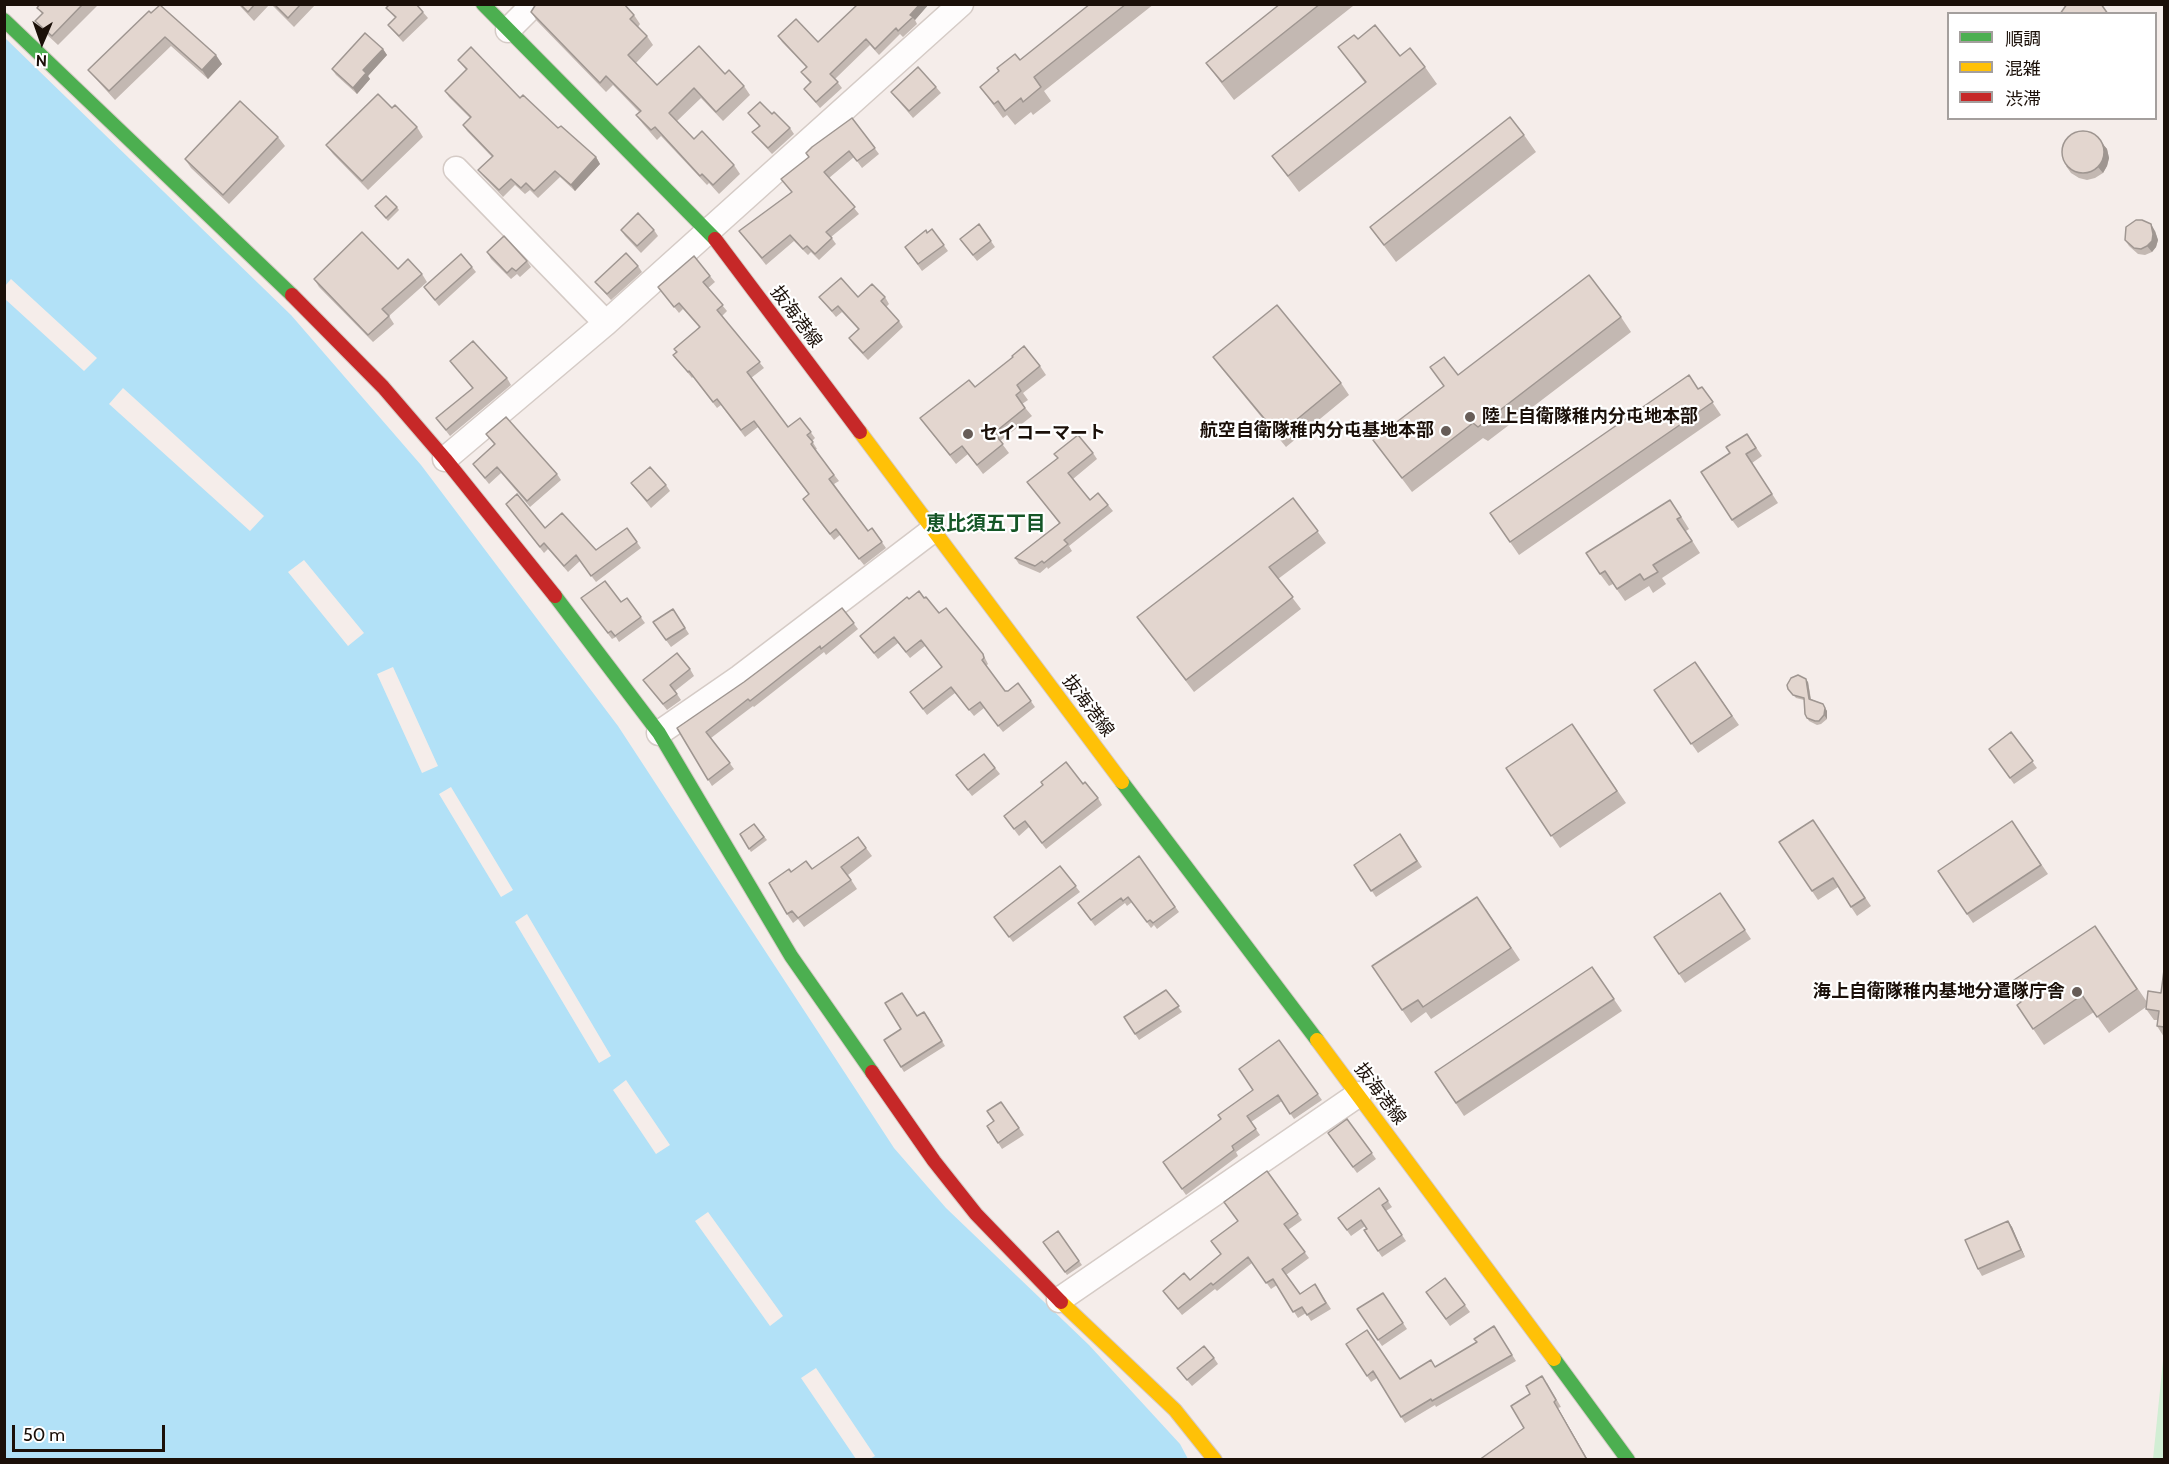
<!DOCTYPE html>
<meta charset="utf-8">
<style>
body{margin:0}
#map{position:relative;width:2169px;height:1464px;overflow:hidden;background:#f5edea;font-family:Cabin,"Noto Sans JP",sans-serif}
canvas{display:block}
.frame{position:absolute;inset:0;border:6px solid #1b1009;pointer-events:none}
.legend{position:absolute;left:1947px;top:12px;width:210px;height:108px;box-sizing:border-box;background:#fff;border:2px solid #a49f9d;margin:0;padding:8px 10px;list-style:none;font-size:18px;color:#1b1009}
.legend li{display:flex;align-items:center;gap:12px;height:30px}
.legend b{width:30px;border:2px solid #a49f9d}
.north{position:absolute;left:12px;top:12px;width:60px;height:60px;-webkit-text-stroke:4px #fff;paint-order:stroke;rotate:182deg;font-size:16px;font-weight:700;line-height:24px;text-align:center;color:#1b1009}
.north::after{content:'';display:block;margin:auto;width:21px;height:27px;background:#1b1009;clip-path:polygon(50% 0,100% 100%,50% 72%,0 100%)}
.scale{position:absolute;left:12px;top:1425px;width:153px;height:27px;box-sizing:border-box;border:3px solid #1b1009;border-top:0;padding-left:8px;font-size:18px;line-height:21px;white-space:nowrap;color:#1b1009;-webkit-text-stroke:4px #fff;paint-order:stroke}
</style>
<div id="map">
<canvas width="2169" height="1464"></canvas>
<div class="frame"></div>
<ul class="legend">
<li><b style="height:8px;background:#4caf50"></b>順調</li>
<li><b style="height:8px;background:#ffc107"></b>混雑</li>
<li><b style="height:8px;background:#c62828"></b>渋滞</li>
</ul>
<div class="north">N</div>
<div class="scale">50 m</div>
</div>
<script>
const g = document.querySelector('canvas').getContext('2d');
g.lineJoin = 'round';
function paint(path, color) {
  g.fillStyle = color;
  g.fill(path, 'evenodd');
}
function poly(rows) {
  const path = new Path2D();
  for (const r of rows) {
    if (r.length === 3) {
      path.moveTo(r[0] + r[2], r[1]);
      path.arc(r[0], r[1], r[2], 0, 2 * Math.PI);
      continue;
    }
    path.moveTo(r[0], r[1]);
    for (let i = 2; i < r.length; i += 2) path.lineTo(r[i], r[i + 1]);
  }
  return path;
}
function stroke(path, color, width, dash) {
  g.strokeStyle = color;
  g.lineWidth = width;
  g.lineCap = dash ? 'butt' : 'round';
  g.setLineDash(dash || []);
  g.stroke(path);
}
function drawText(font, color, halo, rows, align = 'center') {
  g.font = font + ' Cabin,"Noto Sans JP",sans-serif';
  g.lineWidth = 4.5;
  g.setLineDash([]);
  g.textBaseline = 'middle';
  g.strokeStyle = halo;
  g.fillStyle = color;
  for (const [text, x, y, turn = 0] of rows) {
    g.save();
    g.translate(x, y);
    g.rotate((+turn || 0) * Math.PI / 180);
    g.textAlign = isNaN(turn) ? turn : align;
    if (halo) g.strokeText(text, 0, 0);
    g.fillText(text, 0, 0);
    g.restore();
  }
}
paint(poly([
 [2164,1351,2164,1459,2153,1459]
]), '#d2eed4');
paint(poly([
 [4,37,291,315,421,465,618,726,894,1148,946,1208,1089,1345,1180,1444,1188,1459,5,1459]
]), '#b2e1f7');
paint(poly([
 [11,279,97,358,84,371,5,299,5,286],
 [123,388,264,516,250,531,109,404],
 [304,560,364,633,348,646,288,572],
 [393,667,438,766,422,773,377,674],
 [451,787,513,890,501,897,439,794],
 [527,914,611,1056,599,1063,515,922],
 [626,1080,670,1145,656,1154,613,1090],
 [708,1212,783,1316,770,1326,695,1221],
 [816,1368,875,1456,870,1459,856,1459,801,1378]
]), '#f5edea');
const street = poly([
 [508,30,534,4],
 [456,169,606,323],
 [445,459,606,323,961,4],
 [659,733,740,677,933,530],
 [1059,1300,1359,1094]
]);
const fast = poly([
 [483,4,715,239],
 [4,20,292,295],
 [555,596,659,733,791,956,872,1072],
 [1122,782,1317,1040],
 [1554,1359,1628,1460]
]);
const slow = poly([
 [860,432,1122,782],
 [1317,1040,1554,1359],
 [1061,1302,1175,1410,1215,1460]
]);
const jam = poly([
 [715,239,860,432],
 [292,295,383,387,445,459,555,596],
 [872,1072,934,1161,976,1214,1061,1302]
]);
stroke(street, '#d5cbc6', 27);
stroke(fast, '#d5cbc6', 16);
stroke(slow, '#d5cbc6', 16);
stroke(jam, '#d5cbc6', 16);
stroke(street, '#fefcfc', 24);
stroke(fast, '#4caf50', 14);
stroke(slow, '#ffc107', 14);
stroke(jam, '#c62828', 14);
paint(poly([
 [40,4,99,4,58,45,42,30,35,21,42,14,37,8],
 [238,4,270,4,254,21],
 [271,4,316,4,294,27],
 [386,4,416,4,428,18,403,42,393,31,388,25,395,18,386,8,387,7],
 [929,4,915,20,917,24,903,37,900,34,879,55,870,45,835,79,842,88,820,108,804,89,810,83,801,72,806,67,782,42,778,36,818,42],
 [1090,4,1154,4,1044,91,1051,101,1033,115,1031,112,1015,125,1007,115,1003,118,980,87,1020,60],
 [1280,4,1353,4,1353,6,1234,100,1206,63],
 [531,12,634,15,640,24,638,27,647,36,653,45,636,63,657,85,725,74,744,86,750,95,723,121,701,98,677,121,694,139,734,165,740,174,719,194,709,183,707,185,661,136,657,140,643,124,636,115,639,112,613,85,606,92,537,21],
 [151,13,222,64,208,79,171,46,115,100,95,78,88,70],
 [1358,39,1400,56,1425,67,1437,84,1299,192,1272,156,1365,83,1338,47],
 [383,49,387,55,368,76,370,79,357,94,336,75,332,69],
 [458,60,520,98,596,157,600,164,575,191,560,177,538,198,530,190,525,194,515,185,503,197,483,176,478,170,492,157,467,131,463,125,470,118,449,97,445,91,466,70],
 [936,87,941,93,913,118,896,98,891,92],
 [392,108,417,127,423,137,368,190,333,154,326,145],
 [748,113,790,128,794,134,772,154,757,138,752,132,759,126],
 [852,118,879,154,862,168,854,157,829,178,859,214,831,237,836,244,819,260,811,252,808,255,794,241,766,265,739,231,792,192,781,179,809,157],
 [1524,135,1536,152,1396,262,1370,227],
 [278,137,285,146,229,204,191,168,185,159],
 [2102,143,2107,149,2109,158,2107,166,2103,173,2095,178,2087,180,2079,178,2071,173,2066,166],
 [375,206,397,207,399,210,388,221],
 [979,224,995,247,977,261,960,239],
 [932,229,948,251,922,271,905,247],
 [621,230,654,230,658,236,641,253,625,236],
 [2155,231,2158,240,2156,247,2152,252,2145,255,2138,254,2129,246,2125,240],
 [487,252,527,261,531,267,520,277,517,274,511,279,491,259],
 [638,266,642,272,611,300,595,282],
 [472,267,476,272,439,306,424,287],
 [398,269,422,274,427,282,389,316,394,324,373,342,319,287,314,279],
 [710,276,715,282,708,288,727,311,722,316,764,368,751,378,788,427,800,418,815,438,812,441,817,449,815,450,839,481,834,484,868,531,872,528,886,548,864,565,840,535,834,540,807,505,809,495,758,427,745,437,721,405,717,408,693,377,692,378,673,355,699,327,683,309,679,313,658,287],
 [819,297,885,297,889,304,886,307,899,321,903,327,868,360,853,344,849,338,858,329,842,312,836,317],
 [1621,317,1631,332,1488,441,1483,438,1412,492,1373,440,1444,386,1430,367,1458,375],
 [1213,357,1341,383,1349,395,1286,447,1222,369],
 [450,361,507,378,511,385,450,436,436,418,473,389],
 [1040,366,1046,375,1023,393,1028,400,1022,404,1032,416,1000,441,1009,453,983,474,968,454,956,464,920,418,975,387],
 [1702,387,1721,415,1519,555,1490,513],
 [486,434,557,474,561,480,530,507,501,473,489,484,473,464,494,444],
 [1747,434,1762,456,1752,463,1778,503,1738,528,1732,520,1730,453],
 [1093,453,1097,459,1073,479,1090,500,1108,505,1113,511,1069,546,1072,551,1048,569,1047,567,1040,573,1019,564,1015,558,1059,523,1032,488],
 [631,483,666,485,670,491,651,508],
 [1293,498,1326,543,1278,579,1301,609,1194,692,1137,617],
 [506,504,545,528,596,550,627,528,641,548,596,582,580,561,568,572,548,549,544,553],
 [1679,513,1689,529,1686,531,1700,553,1662,578,1666,584,1653,593,1649,586,1625,601,1613,584,1609,586,1600,574],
 [581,598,621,602,627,598,645,623,619,642,616,637,612,639],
 [924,598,983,654,988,664,986,666,1005,691,1008,691,1018,683,1035,707,1003,732,984,708,974,716,955,693,927,715,910,692,942,667,925,646,910,658,898,643,878,659,860,636,909,599],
 [842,608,858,629,826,655,824,652,754,707,753,706,711,738,734,769,712,786,677,728,744,682],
 [673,609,689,634,671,647,653,622],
 [1695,662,1739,725,1698,753,1654,690],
 [690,669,694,676,675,691,681,700,667,710,643,680],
 [1808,682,1811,699,1823,704,1827,711,1827,719,1821,724,1817,725,1809,721,1805,714,1804,700,1796,698,1788,689],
 [1572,724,1626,803,1560,848,1506,768],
 [2011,732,2037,768,2014,784,1989,749],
 [984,754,1000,774,972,796,956,775],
 [1083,784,1098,798,1102,805,1046,849,1029,827,1019,836,1004,816],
 [1813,820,1871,906,1857,916,1838,887,1818,900,1779,842],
 [2012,821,2048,874,1973,923,1938,871],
 [754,824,767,840,751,852,740,834],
 [1400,834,1422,867,1376,897,1354,865],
 [858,837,872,856,848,875,857,889,804,927,798,919,793,923,787,914,791,872,812,869],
 [1139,856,1179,912,1157,929,1154,925,1151,928,1132,902,1127,906,1125,903,1095,926,1078,903],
 [1060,866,1080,892,1013,942,994,917],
 [1720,893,1751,939,1685,983,1654,937],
 [1486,909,1520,960,1431,1019,1426,1012,1411,1023,1372,966],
 [2095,926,2147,1002,2161,993,2164,970,2164,1037,2157,1026,2158,1020,2154,1020,2146,1009,2146,1007,2109,1033,2094,1012,2044,1045,2017,1005,2021,1002],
 [1592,967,1622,1011,1464,1116,1435,1072],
 [1166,990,1182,1012,1139,1040,1135,1034],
 [918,1016,928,1017,945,1046,904,1072,884,1040,901,1029],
 [1279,1040,1322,1100,1294,1119,1282,1101,1251,1122,1260,1135,1236,1152,1238,1156,1186,1195,1163,1162,1221,1119,1253,1090],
 [1001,1102,1024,1135,1002,1149,987,1126,994,1121],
 [1347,1119,1376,1159,1357,1173,1328,1133],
 [1267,1171,1302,1220,1288,1230,1309,1258,1286,1275,1300,1294,1315,1284,1331,1309,1311,1321,1306,1313,1298,1318,1277,1285,1271,1289,1252,1263,1217,1291,1215,1289,1182,1315,1163,1291,1190,1280,1221,1254,1238,1221],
 [1379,1188,1392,1207,1386,1211,1406,1241,1382,1257,1364,1230,1367,1229,1365,1226,1351,1236,1338,1218],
 [2008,1221,2012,1227,2025,1257,1982,1276,1978,1269],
 [1058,1231,1082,1265,1067,1275,1043,1242],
 [1445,1278,1470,1312,1450,1326,1426,1292],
 [1383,1293,1407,1329,1382,1346,1357,1309],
 [1494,1326,1516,1361,1436,1407,1435,1405,1405,1423,1377,1378,1371,1382,1346,1344,1400,1379,1436,1367,1477,1342],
 [1214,1358,1218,1364,1192,1386,1177,1368],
 [1547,1383,1561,1407,1558,1408,1588,1460,1479,1460,1524,1428]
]), '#c3b8b2');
paint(poly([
 [920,4,929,4,915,20,910,15],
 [383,49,387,55,368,76,370,79,357,94,353,88,363,70],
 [216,55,222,64,208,79,202,70],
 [2102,143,2107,149,2109,158,2107,166,2103,173,2098,167],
 [596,157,600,164,575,191,571,185],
 [2151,224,2155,231,2158,240,2156,247,2152,252,2147,246],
 [1806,679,1808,682,1811,702,1809,699],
 [1825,708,1827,711,1827,719,1824,715],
 [2008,1221,2012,1227,2025,1257,2021,1250],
 [1554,1402,1558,1408,1588,1460,1587,1460]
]), '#9f9691');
const building = poly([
 [40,4,83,4,52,36,35,21,43,13,37,8,40,4],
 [240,4,255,4,248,12,240,4],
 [274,4,301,4,288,18,274,4],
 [387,4,416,4,423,12,399,36,388,25,396,17,386,8,388,6,387,4],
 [536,4,624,4,634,15,630,19,647,36,628,55,657,85,699,46,725,74,729,70,744,86,716,112,694,88,669,113,694,139,702,131,734,165,713,185,702,174,700,176,655,127,651,130,636,115,641,111,606,76,600,83,531,12,536,4],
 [858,4,920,4,910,15,913,17,898,31,896,28,875,49,866,39,830,74,838,82,816,102,804,89,811,82,801,72,807,67,778,36,796,19,818,42,858,4],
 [1090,4,1126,4,1034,77,1041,87,1023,102,1021,98,1005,111,998,101,994,104,980,87,999,71,997,68,1015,54,1020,60,1090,4],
 [1280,4,1320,4,1222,82,1206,63,1280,4],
 [2067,4,2101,4,2108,14,2060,14,2067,4],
 [160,5,216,55,202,70,165,37,109,91,88,70,149,11,151,13,160,5],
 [1375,25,1400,56,1410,48,1425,67,1288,176,1272,156,1366,82,1338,47,1354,35,1358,39,1375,25],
 [365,33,383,49,363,70,366,73,353,88,332,69,365,33],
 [471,47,520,98,523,95,558,128,561,126,596,157,571,185,555,171,534,191,526,183,521,188,511,179,499,190,478,170,493,156,463,125,471,117,445,91,467,69,458,60,471,47],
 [918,67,936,87,909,111,891,92,918,67],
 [378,94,392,108,395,105,417,127,362,181,326,145,378,94],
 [240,101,278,137,223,195,185,159,240,101],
 [760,102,772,114,774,112,790,128,768,148,752,132,760,126,748,113,760,102],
 [1510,117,1524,135,1384,245,1370,227,1510,117],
 [852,118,875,148,857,161,849,151,824,172,855,207,826,232,832,238,815,254,807,246,803,249,790,235,762,258,739,231,792,192,781,179,809,157,806,153,812,147,852,118],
 [2083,152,21],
 [386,196,397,207,386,218,375,206,386,196],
 [638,213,654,230,637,246,621,230,638,213],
 [2136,220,2142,220,2151,224,2153,234,2152,241,2147,246,2141,249,2134,248,2125,240,2126,227,2136,220],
 [979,224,991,241,973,255,960,239,979,224],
 [932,229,944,245,918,264,905,247,926,230,927,233,932,229],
 [362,232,398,269,408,259,422,274,382,309,389,316,368,335,314,279,362,232],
 [504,236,527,261,516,271,512,268,507,273,487,252,504,236],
 [626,253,638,266,607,294,595,282,626,253],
 [461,254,472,267,435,300,424,287,461,254],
 [694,256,710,276,703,282,723,305,717,310,760,362,747,372,788,427,800,418,811,432,807,435,813,442,811,444,834,475,829,479,868,531,872,528,882,542,859,559,836,529,830,534,803,499,809,494,754,421,741,430,717,399,713,402,689,371,688,372,673,355,677,352,674,349,700,327,679,303,674,307,658,287,694,256],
 [1589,275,1621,317,1478,427,1473,423,1402,478,1373,440,1444,386,1430,367,1444,357,1458,375,1589,275],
 [841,278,858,297,872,284,885,297,881,301,899,321,863,353,849,338,859,329,838,306,832,311,819,297,841,278],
 [1277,305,1341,383,1278,435,1213,357,1277,305],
 [473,341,507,378,446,430,436,418,473,388,450,361,473,341],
 [1024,346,1040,366,1017,385,1021,391,1016,395,1025,408,994,433,1003,444,977,465,962,446,950,455,920,418,969,380,975,387,1013,357,1012,356,1024,346],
 [1689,375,1698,389,1702,387,1713,402,1510,542,1490,513,1689,375],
 [506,417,557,474,527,501,497,467,485,478,473,464,495,444,486,434,506,417],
 [1747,434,1756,448,1746,454,1772,494,1732,520,1701,472,1730,453,1726,447,1747,434],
 [1078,435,1093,453,1068,473,1090,500,1098,493,1108,505,1064,540,1068,544,1044,563,1042,561,1035,566,1015,558,1060,523,1027,482,1058,458,1054,454,1078,435],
 [650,467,666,485,647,501,631,483,650,467],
 [517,494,545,528,562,513,596,550,627,528,637,542,591,576,576,555,564,566,544,543,540,547,506,504,517,494],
 [1293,498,1318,531,1269,567,1293,597,1186,680,1137,617,1293,498],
 [1670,500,1681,517,1677,519,1692,541,1653,565,1658,572,1644,580,1640,574,1617,589,1605,571,1600,574,1586,553,1670,500],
 [605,581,621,602,627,598,641,617,615,636,611,631,608,633,581,598,605,581],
 [919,591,924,598,926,597,939,613,946,608,983,654,984,658,982,660,1005,691,1008,691,1018,683,1031,701,998,726,980,702,969,710,951,687,923,709,910,692,942,667,921,640,906,652,894,637,874,653,860,636,907,597,909,599,919,591],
 [842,608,854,623,821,649,820,646,750,701,748,699,706,732,730,763,708,780,677,728,744,682,842,608],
 [673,609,685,628,666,640,653,622,673,609],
 [677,653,690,669,670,685,677,694,663,704,643,680,677,653],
 [1695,662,1732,716,1691,744,1654,690,1695,662],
 [1798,675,1806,679,1809,699,1823,704,1825,708,1824,715,1819,721,1815,721,1807,718,1805,714,1804,698,1793,695,1788,689,1787,685,1791,678,1798,675],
 [1572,724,1617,791,1551,836,1506,768,1572,724],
 [2011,732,2033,761,2010,778,1989,749,2011,732],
 [984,754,995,768,968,790,956,775,984,754],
 [1066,762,1083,784,1085,782,1098,798,1042,843,1025,821,1014,829,1004,816,1043,785,1041,782,1066,762],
 [1813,820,1865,898,1851,907,1833,878,1812,891,1779,842,1813,820],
 [2012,821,2041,865,1967,914,1938,871,2012,821],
 [754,824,764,837,749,849,740,834,754,824],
 [1400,834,1417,861,1371,891,1354,865,1400,834],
 [858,837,866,848,841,867,851,880,798,918,792,911,787,914,769,883,789,869,791,872,806,861,812,869,858,837],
 [1139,856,1175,907,1153,923,1150,920,1147,922,1128,897,1123,901,1121,898,1091,920,1078,903,1139,856],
 [1060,866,1076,886,1009,937,994,917,1060,866],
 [1720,893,1745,930,1679,974,1654,937,1720,893],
 [1477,897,1511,948,1423,1007,1418,1000,1402,1010,1372,966,1477,897],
 [2095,926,2137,989,2097,1017,2082,995,2033,1029,2017,1005,2021,1002,2008,984,2095,926],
 [1592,967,1614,999,1456,1103,1435,1072,1592,967],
 [2164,970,2164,1027,2157,1026,2159,1011,2146,1009,2148,991,2161,993,2164,970],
 [1166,990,1179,1006,1135,1034,1124,1017,1166,990],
 [902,993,917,1016,924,1012,942,1041,901,1067,884,1040,901,1029,885,1003,902,993],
 [1279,1040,1318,1094,1290,1114,1278,1095,1247,1116,1256,1129,1232,1146,1234,1150,1182,1189,1163,1162,1221,1119,1218,1115,1253,1090,1239,1069,1279,1040],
 [1001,1102,1019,1128,998,1143,987,1126,994,1121,987,1111,1001,1102],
 [1347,1119,1372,1153,1353,1167,1328,1133,1347,1119],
 [1267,1171,1298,1214,1284,1224,1305,1252,1282,1269,1300,1294,1315,1284,1326,1303,1307,1315,1302,1307,1293,1312,1273,1279,1266,1283,1248,1257,1213,1285,1211,1283,1178,1309,1163,1291,1184,1273,1190,1280,1221,1254,1211,1241,1238,1221,1224,1202,1267,1171],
 [1379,1188,1388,1201,1382,1205,1402,1235,1378,1251,1364,1230,1367,1229,1361,1220,1347,1230,1338,1218,1379,1188],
 [2008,1221,2021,1250,1978,1269,1965,1240,2008,1221],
 [1058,1231,1079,1261,1065,1272,1043,1242,1058,1231],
 [1445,1278,1465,1305,1446,1319,1426,1292,1445,1278],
 [1383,1293,1403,1323,1378,1340,1357,1309,1383,1293],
 [1494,1326,1512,1355,1432,1401,1431,1399,1401,1417,1373,1371,1367,1376,1346,1344,1367,1330,1400,1379,1431,1360,1435,1367,1477,1342,1474,1339,1494,1326],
 [1204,1346,1214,1358,1187,1380,1177,1368,1204,1346],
 [1542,1376,1556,1400,1554,1402,1587,1460,1479,1460,1524,1428,1511,1406,1530,1394,1526,1386,1542,1376]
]);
paint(building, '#e3d6cf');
stroke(building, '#9f9691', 1.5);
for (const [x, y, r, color] of [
 [1470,417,6,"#675d58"],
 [1446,431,6,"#675d58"],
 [968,434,6,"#675d58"],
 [2077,992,6,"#675d58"]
]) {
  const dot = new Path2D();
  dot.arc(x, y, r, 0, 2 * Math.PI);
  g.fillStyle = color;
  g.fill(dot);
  stroke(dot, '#fff', 2);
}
drawText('18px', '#1b1009', '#fff', [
 ["抜海港線",796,317,53],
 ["抜海港線",1088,706,53],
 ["抜海港線",1380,1094,53]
]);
drawText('bold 18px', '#1b1009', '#fff', [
 ["陸上自衛隊稚内分屯地本部",1482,417],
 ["航空自衛隊稚内分屯基地本部",1434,431,"right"],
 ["セイコーマート",980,434],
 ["海上自衛隊稚内基地分遣隊庁舎",2065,992,"right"]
], 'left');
drawText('bold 20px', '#155627', '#fff', [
 ["恵比須五丁目",986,524]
]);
</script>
